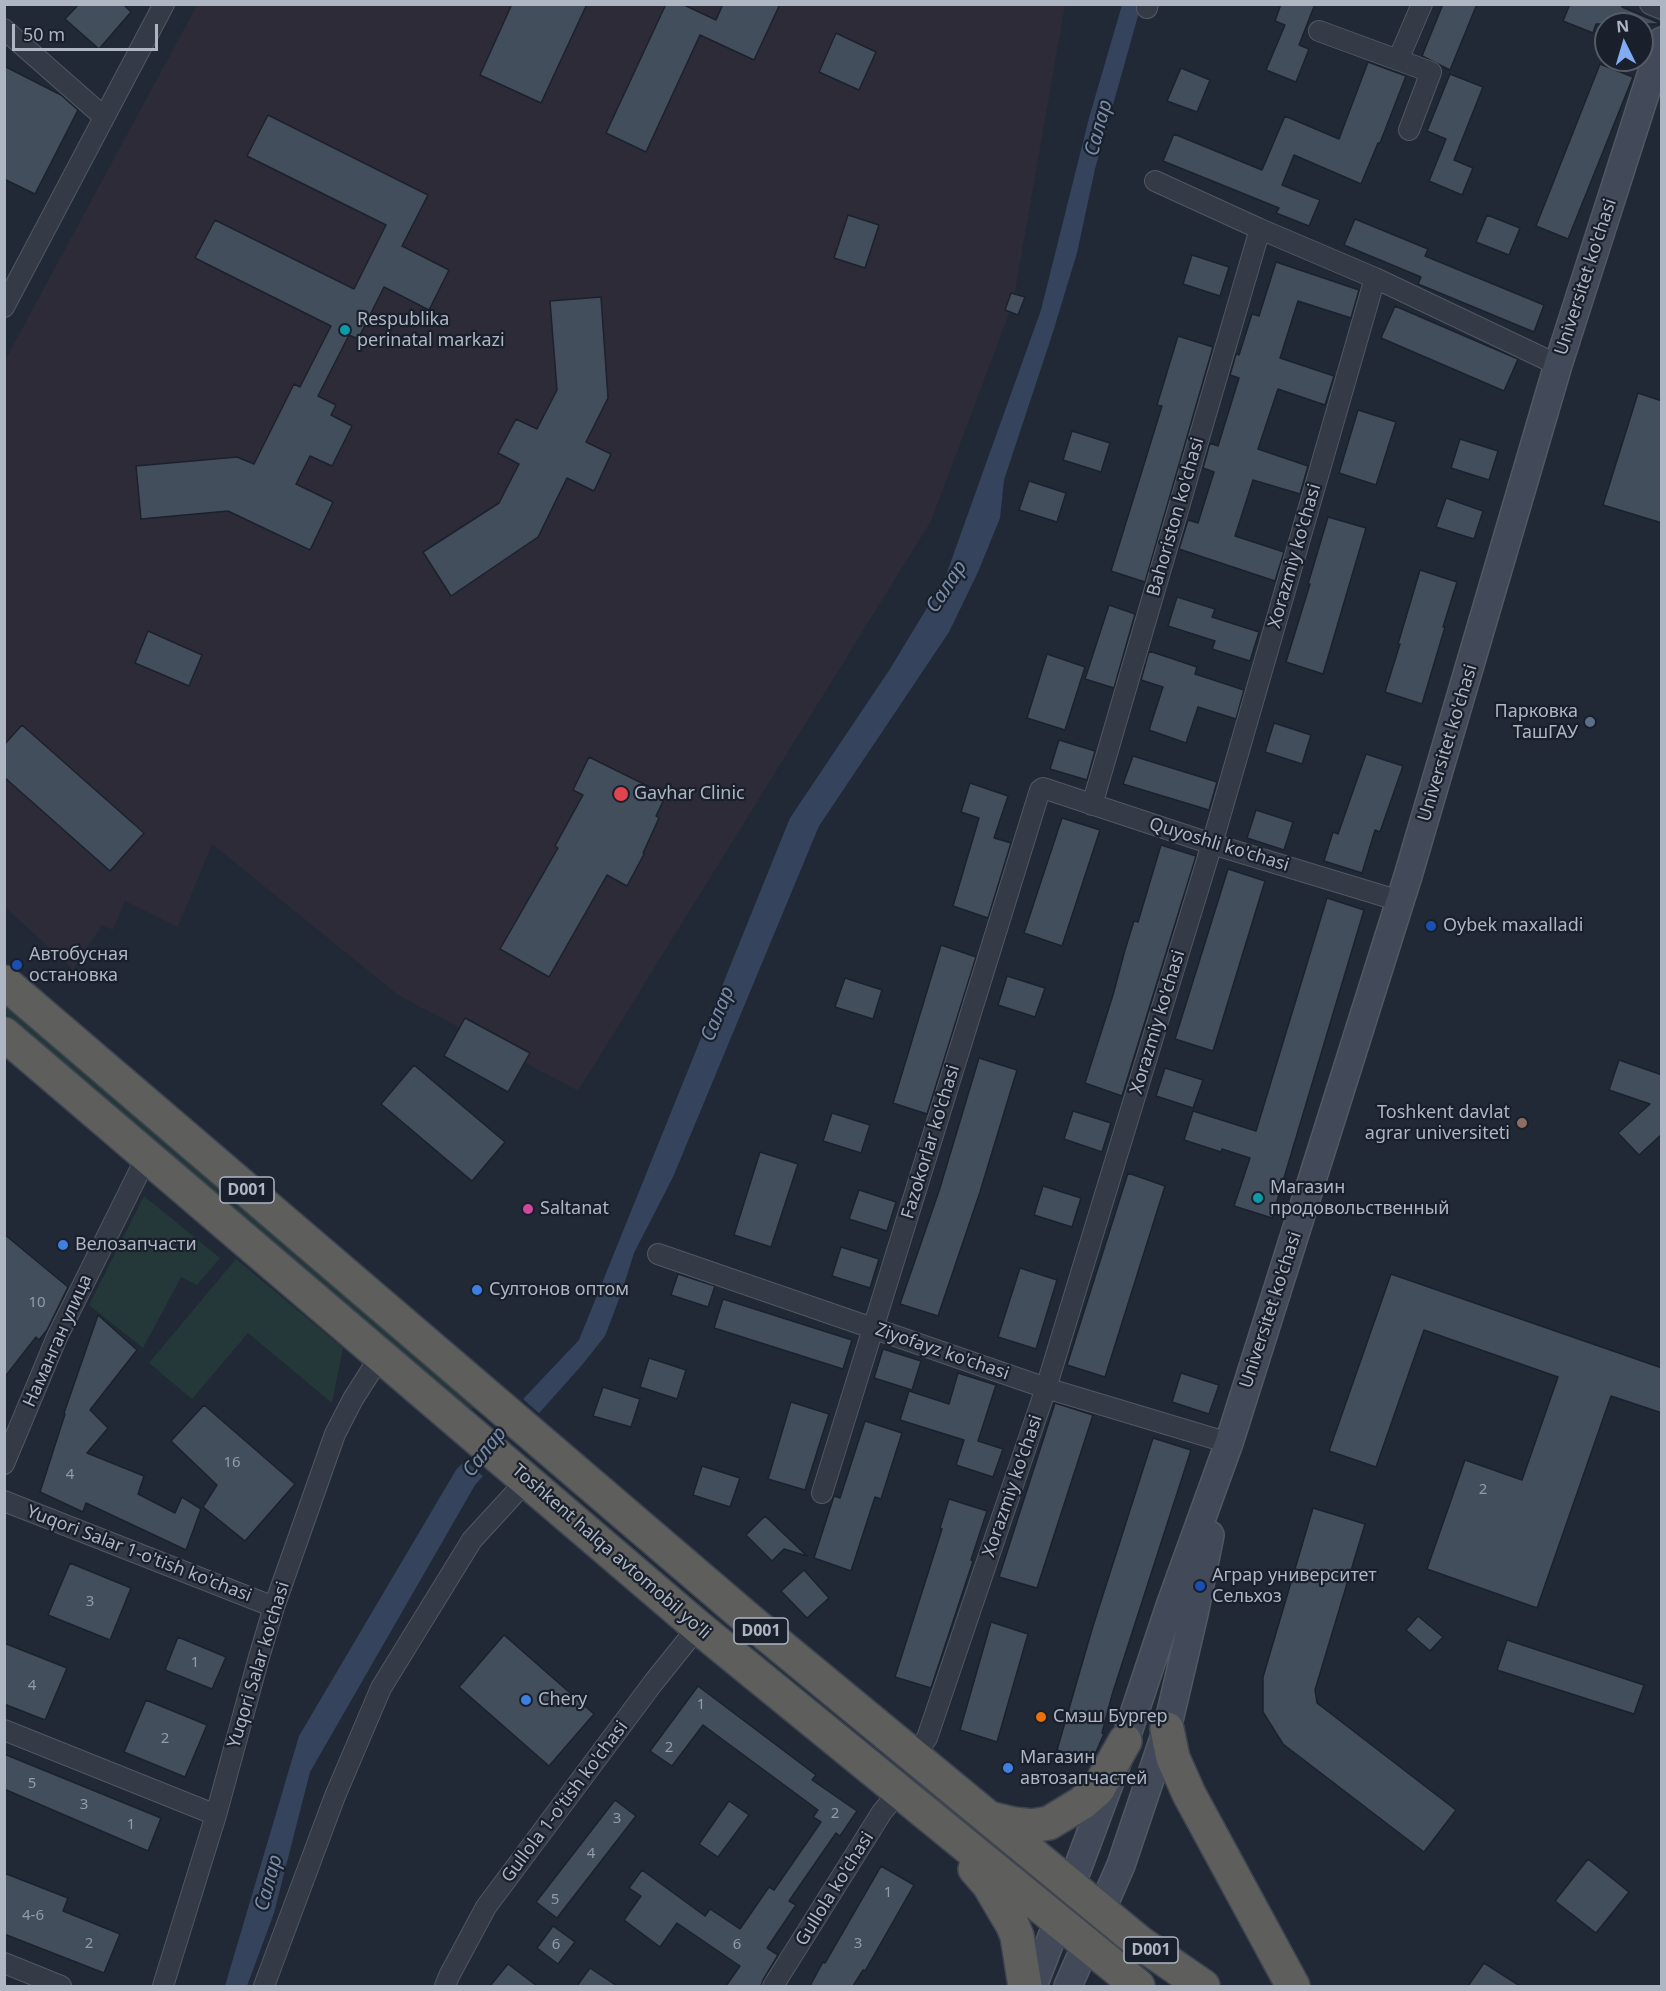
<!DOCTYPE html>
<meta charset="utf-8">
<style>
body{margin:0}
#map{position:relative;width:1666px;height:1991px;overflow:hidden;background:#202935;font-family:"Noto Sans",sans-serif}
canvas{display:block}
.frame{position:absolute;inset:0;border:6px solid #aeb5c3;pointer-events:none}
.north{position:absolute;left:1594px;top:12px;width:60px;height:60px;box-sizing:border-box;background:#19202b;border:2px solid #555c68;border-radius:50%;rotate:355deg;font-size:16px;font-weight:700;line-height:24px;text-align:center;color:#aeb5c3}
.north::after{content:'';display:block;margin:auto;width:21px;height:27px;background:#83abf3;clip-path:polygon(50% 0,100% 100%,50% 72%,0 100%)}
.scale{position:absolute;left:12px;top:24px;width:146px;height:27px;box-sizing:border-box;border:3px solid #aeb5c3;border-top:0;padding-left:8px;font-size:18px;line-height:21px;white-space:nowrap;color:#aeb5c3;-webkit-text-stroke:4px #19202b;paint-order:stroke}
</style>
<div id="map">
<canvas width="1666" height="1991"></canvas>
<div class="frame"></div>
<div class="north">N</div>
<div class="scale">50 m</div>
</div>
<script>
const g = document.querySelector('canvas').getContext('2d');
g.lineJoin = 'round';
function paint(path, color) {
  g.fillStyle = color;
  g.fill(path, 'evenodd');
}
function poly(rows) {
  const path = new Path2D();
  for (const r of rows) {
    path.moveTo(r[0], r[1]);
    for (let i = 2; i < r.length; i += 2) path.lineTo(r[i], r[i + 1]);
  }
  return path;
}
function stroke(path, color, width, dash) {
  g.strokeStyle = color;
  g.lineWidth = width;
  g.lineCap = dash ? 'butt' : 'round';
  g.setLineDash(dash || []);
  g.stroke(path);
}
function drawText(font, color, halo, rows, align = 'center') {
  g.font = font + ' "Noto Sans",sans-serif';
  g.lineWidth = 4.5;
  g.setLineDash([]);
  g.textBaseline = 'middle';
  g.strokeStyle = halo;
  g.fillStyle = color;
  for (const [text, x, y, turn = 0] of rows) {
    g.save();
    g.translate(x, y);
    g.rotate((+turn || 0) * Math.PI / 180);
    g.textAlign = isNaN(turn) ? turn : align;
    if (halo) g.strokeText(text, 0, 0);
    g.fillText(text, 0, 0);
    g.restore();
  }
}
paint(poly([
 [197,5,1065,5,1013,303,931,521,578,1091,398,995,212,844,178,927,125,901,113,930,102,925,73,970,5,907,4,362]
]), '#2d2b38');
paint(poly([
 [4,996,479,1402,470,1412,5,1014],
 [144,1196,220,1258,197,1285,181,1277,143,1348,89,1305],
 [236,1259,343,1348,332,1403,248,1333,192,1399,149,1363]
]), '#253839');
paint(poly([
 [1122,5,1141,5,1095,169,1077,253,1052,335,1004,480,1000,518,978,572,949,632,819,826,673,1177,634,1253,622,1291,605,1336,582,1365,475,1485,310,1772,274,1913,247,1986,225,1986,299,1736,456,1470,579,1340,790,818,890,669,945,578,1041,310,1089,118]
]), '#35445c');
paint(poly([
 [521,1397,541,1415,485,1478,463,1459]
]), '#202935');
const building = poly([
 [79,4,123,4,131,12,99,49,65,19,79,4],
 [512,4,587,4,541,103,480,75,512,4],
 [666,4,682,4,716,20,723,4,780,4,754,60,700,35,646,152,606,133,666,4],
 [1281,4,1315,4,1299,45,1309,49,1296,82,1266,70,1285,25,1275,21,1281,4],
 [1443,4,1477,4,1450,70,1422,56,1443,4],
 [1570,4,1622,4,1622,7,1662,24,1596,24,1593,33,1563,21,1570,4],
 [836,33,876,52,859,90,819,72,836,33],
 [1368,62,1406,76,1380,143,1378,143,1361,184,1294,155,1282,185,1320,200,1309,226,1276,213,1279,208,1163,161,1174,134,1262,170,1285,116,1339,139,1368,62],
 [1600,64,1633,77,1568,239,1536,226,1600,64],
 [4,66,61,95,78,110,35,194,4,179,4,66],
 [1181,68,1210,80,1197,112,1167,101,1181,68],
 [1450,74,1483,87,1454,160,1473,168,1462,195,1429,181,1446,139,1427,131,1450,74],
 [268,115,428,195,402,246,449,270,429,310,384,287,358,339,349,335,318,396,336,405,331,415,352,426,332,466,310,456,296,484,333,502,310,550,228,511,141,519,136,466,237,457,254,464,294,384,300,387,331,326,195,258,215,220,354,289,386,225,247,156,268,115],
 [848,215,879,225,865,268,834,258,848,215],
 [1487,215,1520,228,1509,255,1476,242,1487,215],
 [1355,219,1428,249,1425,256,1544,305,1534,332,1418,284,1421,277,1344,245,1355,219],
 [1192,255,1229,267,1220,296,1183,284,1192,255],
 [1276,262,1359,290,1351,318,1298,301,1280,358,1334,376,1325,405,1278,389,1258,449,1308,466,1300,494,1253,480,1235,536,1284,552,1275,581,1179,549,1188,520,1198,523,1214,472,1203,468,1210,443,1218,446,1239,378,1230,375,1236,354,1239,355,1252,314,1259,316,1276,262],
 [1011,293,1025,297,1018,315,1005,310,1011,293],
 [601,297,608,398,586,442,611,454,594,491,567,478,538,537,451,596,423,552,499,503,519,464,498,453,516,419,537,429,557,390,550,301,601,297],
 [1395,306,1518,359,1504,391,1381,338,1395,306],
 [1178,336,1213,347,1145,582,1111,571,1162,406,1157,405,1178,336],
 [1638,393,1662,401,1662,523,1603,505,1638,393],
 [1358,410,1396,422,1376,485,1339,473,1358,410],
 [1072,431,1110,443,1101,472,1063,460,1072,431],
 [1460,439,1498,451,1489,480,1451,468,1460,439],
 [1029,481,1066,493,1057,522,1019,510,1029,481],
 [1446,498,1483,511,1474,539,1436,527,1446,498],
 [1328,517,1366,528,1323,674,1286,662,1310,584,1308,584,1328,517],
 [1420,570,1457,582,1443,627,1445,627,1422,704,1385,692,1400,644,1398,644,1420,570],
 [1177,597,1215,609,1212,617,1259,632,1250,661,1212,649,1215,641,1168,626,1177,597],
 [1109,605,1135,614,1114,688,1085,679,1109,605],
 [148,631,202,655,189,686,135,663,148,631],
 [1149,651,1197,667,1195,674,1244,690,1236,719,1198,707,1186,743,1149,730,1163,687,1141,680,1149,651],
 [1047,654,1085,667,1065,730,1027,718,1047,654],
 [1274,723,1311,735,1302,764,1265,752,1274,723],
 [22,725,144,833,110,871,4,777,4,745,22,725],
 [1059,740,1095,751,1087,780,1050,769,1059,740],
 [1366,754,1403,766,1380,832,1375,830,1362,873,1324,861,1333,832,1338,834,1366,754],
 [1133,756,1217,782,1209,810,1123,784,1133,756],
 [589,757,666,795,656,816,659,818,643,853,644,854,627,886,607,875,549,977,500,949,558,848,555,846,583,795,573,790,589,757],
 [970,783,1008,796,994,838,1011,843,988,918,953,906,979,818,961,812,970,783],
 [1256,810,1293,822,1284,850,1247,838,1256,810],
 [1062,818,1100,830,1062,946,1024,933,1062,818],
 [1161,845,1196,856,1122,1096,1085,1083,1113,995,1125,950,1134,921,1138,922,1161,845],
 [1228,869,1265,881,1213,1051,1175,1039,1228,869],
 [1327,898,1364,910,1272,1218,1234,1206,1250,1158,1222,1149,1221,1152,1184,1140,1193,1111,1256,1131,1327,898],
 [941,945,976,957,927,1114,893,1103,941,945],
 [1007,976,1045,988,1035,1017,998,1005,1007,976],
 [845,978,882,990,873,1019,835,1007,845,978],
 [465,1018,530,1053,508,1092,444,1056,465,1018],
 [979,1058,1017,1070,980,1192,938,1316,900,1304,939,1191,979,1058],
 [1619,1060,1662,1075,1662,1134,1639,1155,1618,1133,1650,1104,1609,1090,1619,1060],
 [414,1065,505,1142,472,1181,381,1104,414,1065],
 [1165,1068,1203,1080,1193,1108,1156,1096,1165,1068],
 [1073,1111,1111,1123,1102,1152,1064,1139,1073,1111],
 [832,1113,870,1125,861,1153,823,1141,832,1113],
 [760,1152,798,1164,771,1247,734,1235,760,1152],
 [1128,1173,1165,1186,1105,1377,1067,1365,1128,1173],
 [1043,1186,1081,1198,1072,1227,1034,1215,1043,1186],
 [859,1190,896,1202,887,1231,849,1219,859,1190],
 [4,1234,68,1287,47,1330,39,1340,36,1337,4,1378,4,1234],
 [841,1247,879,1259,870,1288,832,1276,841,1247],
 [1020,1268,1057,1280,1036,1349,998,1337,1020,1268],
 [678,1274,715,1286,708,1307,671,1295,678,1274],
 [1391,1274,1662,1368,1662,1413,1611,1396,1537,1608,1427,1569,1465,1460,1522,1480,1558,1377,1424,1330,1376,1467,1329,1451,1391,1274],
 [723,1299,852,1340,843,1369,714,1328,723,1299],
 [98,1315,137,1350,90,1410,108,1428,87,1453,144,1476,138,1494,175,1513,182,1497,201,1509,186,1550,86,1503,83,1512,40,1492,65,1414,64,1413,98,1315],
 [883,1349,921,1361,912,1390,874,1378,883,1349],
 [649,1358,686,1370,677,1399,640,1387,649,1358],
 [958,1373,996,1385,978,1441,1003,1449,993,1477,956,1465,964,1440,900,1420,909,1391,949,1404,958,1373],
 [1181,1373,1219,1385,1209,1414,1172,1402,1181,1373],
 [603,1387,640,1399,631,1427,593,1416,603,1387],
 [791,1402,829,1414,805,1490,768,1479,791,1402],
 [1055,1403,1093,1415,1037,1588,999,1577,1055,1403],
 [204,1405,295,1484,245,1541,203,1507,217,1485,171,1441,204,1405],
 [865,1421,902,1433,881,1499,875,1497,851,1571,814,1558,834,1496,840,1498,865,1421],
 [1153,1438,1191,1450,1112,1695,1102,1733,1104,1734,1092,1761,1057,1750,1093,1626,1153,1438],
 [702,1466,740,1478,730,1507,693,1495,702,1466],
 [949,1499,987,1511,971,1560,973,1561,931,1688,895,1677,942,1529,940,1528,949,1499],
 [1313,1508,1365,1524,1315,1690,1317,1703,1456,1810,1424,1852,1283,1744,1263,1712,1263,1677,1313,1508],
 [765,1516,807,1556,784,1549,772,1561,746,1535,765,1516],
 [70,1563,131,1588,110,1640,48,1615,70,1563],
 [804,1570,829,1598,807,1618,781,1591,804,1570],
 [1418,1616,1443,1637,1430,1651,1406,1630,1418,1616],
 [991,1622,1028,1634,997,1742,960,1730,991,1622],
 [504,1635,594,1714,549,1766,459,1687,504,1635],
 [178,1637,226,1657,212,1689,165,1670,178,1637],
 [1507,1640,1644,1685,1634,1714,1497,1670,1507,1640],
 [4,1643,67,1668,45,1720,4,1704,4,1643],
 [698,1686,816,1775,812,1780,857,1811,840,1836,836,1833,789,1901,796,1905,767,1948,778,1955,763,1980,761,1986,726,1986,740,1966,677,1923,660,1947,624,1920,641,1896,629,1888,642,1870,705,1916,710,1909,740,1929,769,1887,774,1890,821,1822,813,1817,818,1810,703,1725,672,1766,650,1751,698,1686],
 [146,1700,207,1725,185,1777,124,1752,146,1700],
 [4,1754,161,1818,148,1851,4,1789,4,1754],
 [615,1800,636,1816,557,1918,536,1902,615,1800],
 [729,1801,749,1815,718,1857,699,1844,729,1801],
 [1588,1859,1629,1892,1596,1933,1555,1901,1588,1859],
 [881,1866,914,1885,865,1971,863,1970,853,1986,810,1986,823,1962,825,1963,881,1866],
 [4,1873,68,1898,63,1911,120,1934,104,1973,4,1934,4,1873],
 [553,1926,575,1942,558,1964,537,1948,553,1926],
 [1484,1963,1520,1986,1468,1986,1484,1963],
 [508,1964,537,1986,490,1986,508,1964],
 [590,1968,617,1986,577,1986,590,1968]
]);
paint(building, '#434e5d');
stroke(building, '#1b222d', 1.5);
const minor = poly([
 [1650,4,1662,9],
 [1147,8,1148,4],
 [4,29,104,117],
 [1319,31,1398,60,1422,4],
 [1398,60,1431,72,1409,130],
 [1155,181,1260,229,1375,278,1558,365],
 [4,307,164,4],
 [1092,805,1260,229],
 [658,1254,1046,1388,1229,1443],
 [4,1464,57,1337,147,1156],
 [822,1493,1040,790,1043,788,1212,844,1400,901],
 [4,1501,274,1607],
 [4,1730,216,1815],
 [913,1757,927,1738,1046,1388,1212,844,1375,278],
 [4,1963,61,1986],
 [163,1986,216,1815,259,1657,274,1607,335,1434,353,1399,381,1355],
 [264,1986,335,1796,381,1688,472,1540,527,1480],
 [445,1986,449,1976,486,1907,653,1683,698,1627],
 [773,1986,882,1812,899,1792]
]);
const secondary = poly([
 [1071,1886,1125,1741,1171,1603,1229,1443,1408,876,1558,365,1662,41],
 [1101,1911,1121,1865,1167,1729,1194,1614,1210,1535],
 [1033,1986,1058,1921],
 [1068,1986,1086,1945]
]);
const trunk = poly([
 [4,982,749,1620,1139,1942,1203,1986],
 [4,1034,698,1627,1138,1986],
 [1167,1729,1173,1758,1189,1794,1293,1986],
 [989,1818,1014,1824,1032,1826,1049,1823,1082,1803,1098,1789,1125,1741],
 [975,1869,989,1885,1012,1924,1017,1936,1025,1986]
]);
stroke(minor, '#515864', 22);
stroke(secondary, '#515864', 30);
stroke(trunk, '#3e4551', 36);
stroke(minor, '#343b46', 20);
stroke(secondary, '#424a59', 27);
stroke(trunk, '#5e5e5c', 33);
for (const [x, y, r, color] of [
 [345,330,6,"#0f9aa8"],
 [1590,722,6,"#5c6f8a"],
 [621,794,8,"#e0444e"],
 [1431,926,6,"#1a4fb4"],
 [17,965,6,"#1a4fb4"],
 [1522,1123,6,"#8d6e63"],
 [1258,1198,6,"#0f9aa8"],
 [528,1209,6,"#d1479c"],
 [63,1245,6,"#3f7fe0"],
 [477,1290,6,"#3f7fe0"],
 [1200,1586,6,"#1a4fb4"],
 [526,1700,6,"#3f7fe0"],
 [1041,1717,6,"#e8710a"],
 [1008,1768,6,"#3f7fe0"]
]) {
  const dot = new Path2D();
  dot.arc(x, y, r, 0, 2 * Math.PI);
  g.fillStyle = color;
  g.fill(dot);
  stroke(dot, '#19202b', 2);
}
drawText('15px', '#939baa', null, [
 ["10",37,1303],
 ["16",232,1463],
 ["4",70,1475],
 ["2",1483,1490],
 ["3",90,1602],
 ["1",195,1663],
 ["4",32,1686],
 ["1",701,1705],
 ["2",165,1739],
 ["2",669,1748],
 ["5",32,1784],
 ["3",84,1805],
 ["2",835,1814],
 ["3",617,1819],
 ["1",131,1825],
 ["4",591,1854],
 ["1",888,1893],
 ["5",555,1900],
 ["4-6",33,1916],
 ["2",89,1944],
 ["3",858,1944],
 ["6",556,1945],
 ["6",737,1945]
]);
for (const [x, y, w] of [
 [247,1190,54],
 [761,1631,54],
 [1151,1950,54]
]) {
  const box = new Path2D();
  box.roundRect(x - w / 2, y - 13, w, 26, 4.5);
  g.fillStyle = '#19202b';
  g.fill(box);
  stroke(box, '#aeb5c3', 1.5);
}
drawText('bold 16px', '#aeb5c3', null, [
 ["D001",247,1190],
 ["D001",761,1631],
 ["D001",1151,1950]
]);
drawText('18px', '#aeb5c3', '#19202b', [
 ["Universitet ko'chasi",1586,277,-72],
 ["Bahoriston ko'chasi",1176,517,-74],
 ["Xorazmiy ko'chasi",1295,556,-74],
 ["Universitet ko'chasi",1448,743,-73],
 ["Quyoshli ko'chasi",1219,845,17],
 ["Xorazmiy ko'chasi",1158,1022,-73],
 ["Fazokorlar ko'chasi",931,1142,-73],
 ["Universitet ko'chasi",1271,1310,-72],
 ["Наманган улица",58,1341,-66],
 ["Ziyofayz ko'chasi",942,1352,19],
 ["Xorazmiy ko'chasi",1013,1486,-71],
 ["Toshkent halqa avtomobil yo'li",611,1552,41],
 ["Yuqori Salar 1-o'tish ko'chasi",139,1554,21],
 ["Yuqori Salar ko'chasi",259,1665,-73],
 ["Gullola 1-o'tish ko'chasi",565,1802,-53],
 ["Gullola ko'chasi",835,1889,-58]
]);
drawText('18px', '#aeb5c3', '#19202b', [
 ["Respublika",357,320],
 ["perinatal markazi",357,341],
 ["Парковка",1578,712,"right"],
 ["ТашГАУ",1578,733,"right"],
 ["Gavhar Clinic",634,794],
 ["Oybek maxalladi",1443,926],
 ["Автобусная",29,955],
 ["остановка",29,976],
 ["Toshkent davlat",1510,1113,"right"],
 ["agrar universiteti",1510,1134,"right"],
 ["Магазин",1270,1188],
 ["продовольственный",1270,1209],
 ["Saltanat",540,1209],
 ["Велозапчасти",75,1245],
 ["Султонов оптом",489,1290],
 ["Аграр университет",1212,1576],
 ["Сельхоз",1212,1597],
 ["Chery",538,1700],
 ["Смэш Бургер",1053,1717],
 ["Магазин",1020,1758],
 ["автозапчастей",1020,1779]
], 'left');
drawText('italic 20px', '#778caa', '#19202b', [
 ["Салар",1099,128,-75],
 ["Салар",947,587,-57],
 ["Салар",718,1014,-68],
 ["Салар",485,1452,-52],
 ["Салар",269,1883,-75]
]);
</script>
